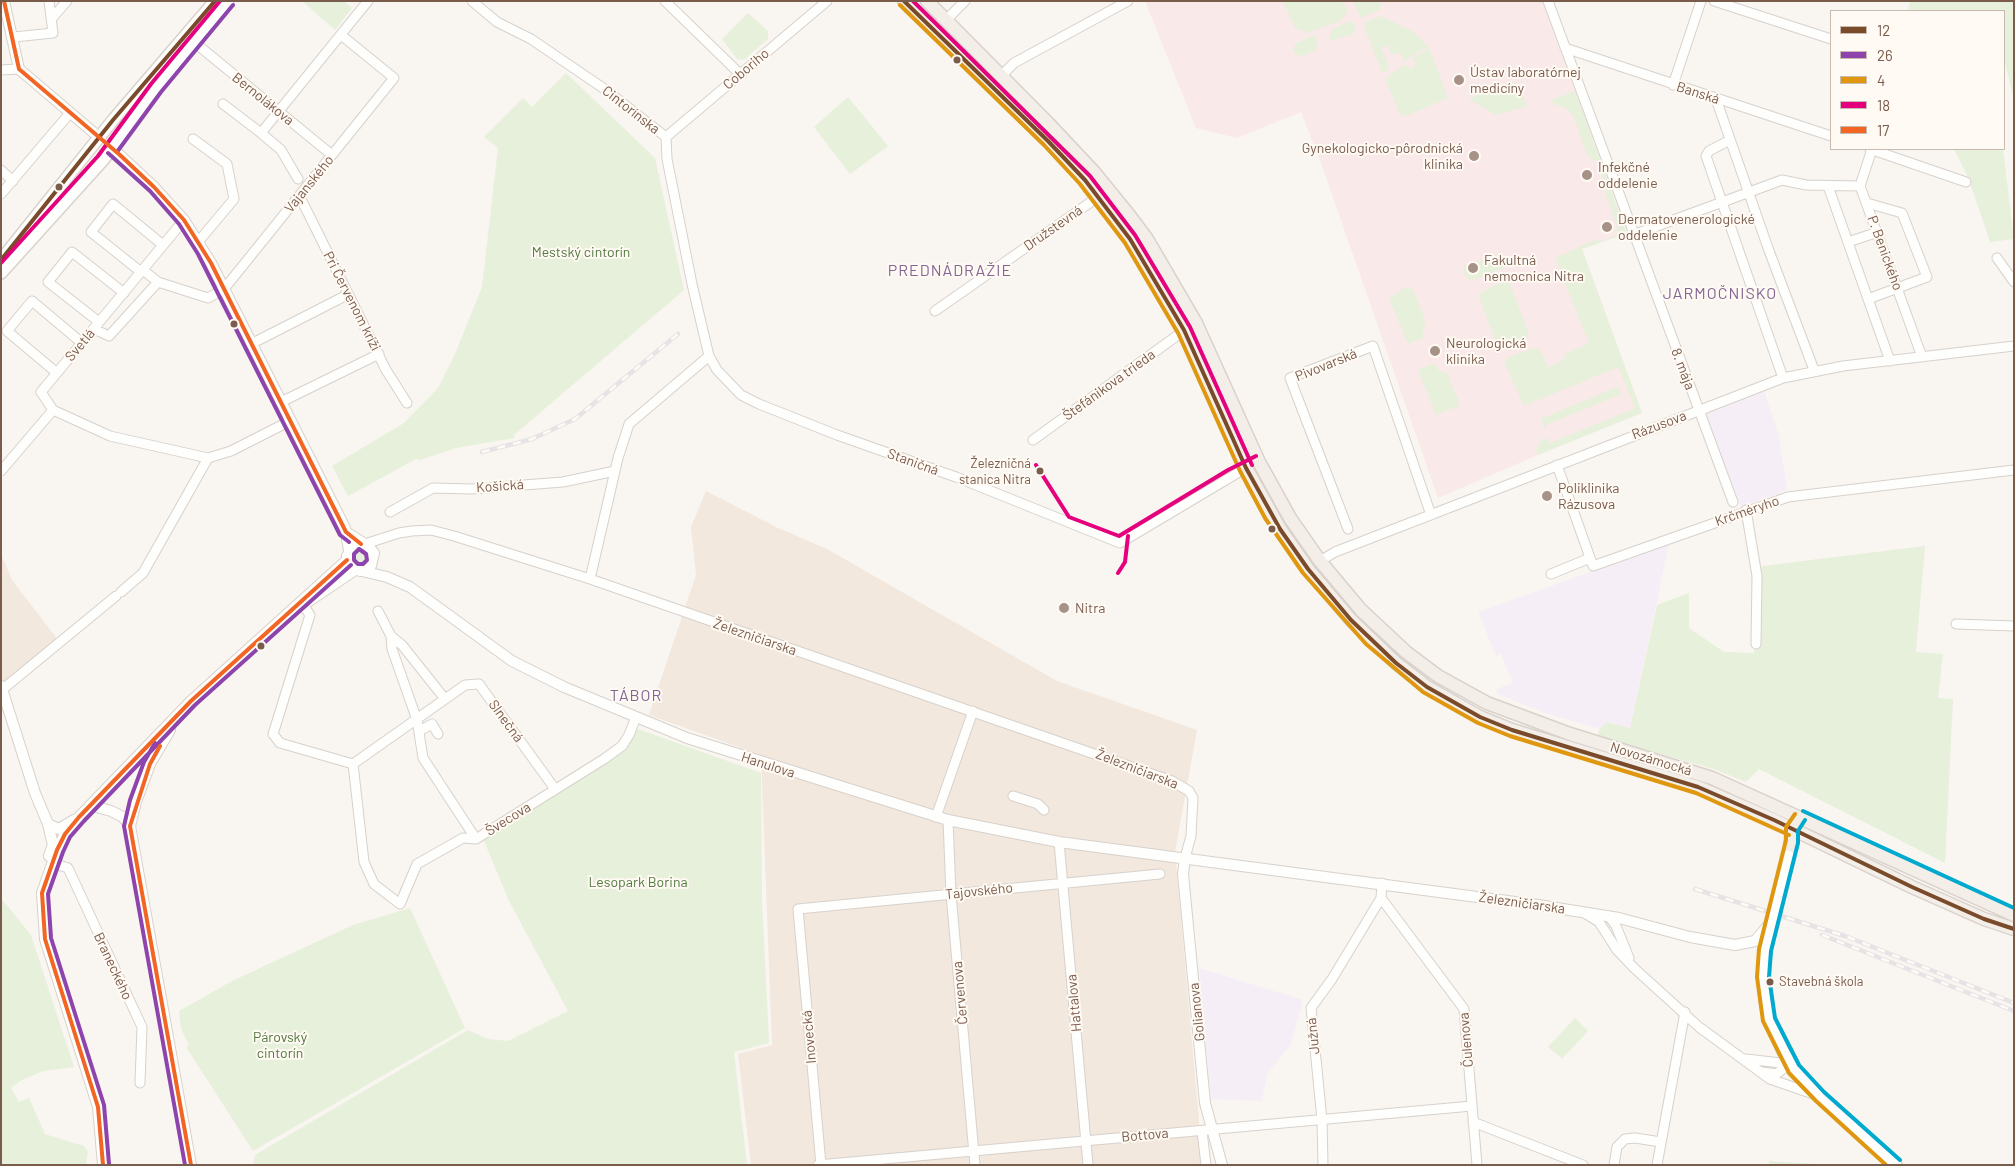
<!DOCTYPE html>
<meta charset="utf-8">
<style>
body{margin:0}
#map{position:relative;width:2015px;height:1166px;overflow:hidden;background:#f9f5f0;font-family:Barlow,sans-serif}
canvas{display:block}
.frame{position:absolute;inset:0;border:2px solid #7a5c4d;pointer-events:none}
.legend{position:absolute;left:1830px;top:10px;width:175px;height:140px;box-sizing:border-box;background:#fffaf3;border:1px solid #cabbb1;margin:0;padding:6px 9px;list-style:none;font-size:15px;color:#7a5c4d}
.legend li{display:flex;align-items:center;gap:10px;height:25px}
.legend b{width:25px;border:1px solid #cabbb1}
</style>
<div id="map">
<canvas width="2015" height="1166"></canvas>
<div class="frame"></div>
<ul class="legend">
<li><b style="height:6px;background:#7a4b2a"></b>12</li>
<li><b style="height:6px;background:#8e44ad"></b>26</li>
<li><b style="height:6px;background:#de970f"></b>4</li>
<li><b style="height:6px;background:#e5007d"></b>18</li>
<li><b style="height:6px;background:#f26522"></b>17</li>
</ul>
</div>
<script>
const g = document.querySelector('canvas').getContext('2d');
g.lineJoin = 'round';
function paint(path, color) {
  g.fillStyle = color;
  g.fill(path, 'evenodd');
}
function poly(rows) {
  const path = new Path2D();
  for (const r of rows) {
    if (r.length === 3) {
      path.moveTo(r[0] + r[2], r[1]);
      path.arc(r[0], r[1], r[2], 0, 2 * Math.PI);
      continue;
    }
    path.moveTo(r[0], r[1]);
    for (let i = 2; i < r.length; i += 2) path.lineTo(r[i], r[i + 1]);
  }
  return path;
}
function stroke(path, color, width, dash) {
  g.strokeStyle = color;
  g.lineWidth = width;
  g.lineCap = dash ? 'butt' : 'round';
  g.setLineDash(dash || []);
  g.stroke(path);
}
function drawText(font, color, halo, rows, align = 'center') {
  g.font = font + ' Barlow,sans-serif';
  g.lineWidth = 4;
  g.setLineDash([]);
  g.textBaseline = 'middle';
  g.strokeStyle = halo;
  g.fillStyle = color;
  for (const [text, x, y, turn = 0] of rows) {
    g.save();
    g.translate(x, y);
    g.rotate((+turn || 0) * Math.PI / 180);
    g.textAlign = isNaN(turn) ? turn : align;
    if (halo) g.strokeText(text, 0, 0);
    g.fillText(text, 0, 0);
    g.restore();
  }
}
paint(poly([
 [706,491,778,528,827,549,1057,681,1197,730,1175,852,1203,1165,751,1165,738,1054,772,1045,761,755,649,715,696,575,691,527],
 [1,554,12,580,58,640,3,684,1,680]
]), '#f2e8de');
paint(poly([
 [1764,390,1779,436,1787,490,1741,507,1706,414],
 [1669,544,1630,728,1608,722,1600,728,1593,727,1545,713,1498,694,1497,689,1513,683,1501,654,1496,656,1478,612],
 [1199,968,1303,1000,1291,1044,1267,1074,1262,1101,1211,1099]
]), '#f6eef6');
paint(poly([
 [1145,1,1542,1,1626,231,1622,235,1582,249,1642,413,1596,430,1438,498,1321,163,1301,112,1237,138,1196,128]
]), '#fae9e9');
paint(poly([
 [302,1,344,1,352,8,335,30],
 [1283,1,1343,1,1348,12,1340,21,1307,33,1295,28],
 [1353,1,1380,1,1381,9,1361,18],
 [1910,1,2014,1,2014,100,2004,59,2004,11,1908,11],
 [748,13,768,31,768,39,744,60,737,59,722,39],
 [1381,16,1412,31,1428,46,1404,61,1400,52,1391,55,1388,45,1381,48,1389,67,1386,72,1382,72,1364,27,1366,22],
 [1348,22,1353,22,1356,31,1353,34,1330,41,1329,37,1332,29],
 [1312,36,1316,37,1318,42,1316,50,1301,56,1295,54,1293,49,1296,43],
 [1429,47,1448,98,1406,116,1402,116,1399,113,1385,78,1404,65,1408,66,1409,69,1413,68,1416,62,1411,60],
 [566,73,655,158,684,290,514,435,514,438,456,448,420,460,416,459,348,496,332,466,404,423,438,388,455,354,482,287,498,148,484,137,523,98,532,107],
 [1509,82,1515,83,1520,87,1527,106,1496,115,1470,100,1470,98],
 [1575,91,1626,231,1622,235,1582,249,1642,413,1538,455,1536,449,1542,440,1548,438,1550,443,1635,408,1618,367,1524,406,1504,362,1509,357,1535,348,1540,350,1548,367,1564,360,1565,354,1589,343,1555,258,1594,240,1602,241,1620,234,1619,231,1614,233,1613,231,1618,229,1604,190,1607,189,1596,160,1592,161,1590,155,1587,155,1574,117,1567,109,1554,104,1551,100],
 [848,97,888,146,850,174,814,127],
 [1954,149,2003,149,2014,239,1990,242,1968,177],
 [1502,254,1508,266,1476,279,1471,280,1465,276,1463,270,1464,266],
 [1508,279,1529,334,1524,340,1498,348,1478,294],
 [1406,287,1413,289,1426,323,1422,331,1425,337,1408,344,1389,298],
 [1435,363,1438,370,1447,373,1460,404,1458,405,1458,412,1456,407,1436,415,1418,370],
 [1616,382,1623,399,1619,395,1546,425,1546,431,1539,414,1543,418,1617,387],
 [1925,546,1916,652,1943,654,1938,698,1953,699,1945,863,1759,769,1746,782,1714,769,1597,736,1600,728,1607,722,1630,728,1657,605,1689,593,1689,628,1724,652,1754,653,1762,566],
 [361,558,7],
 [638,729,761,773,762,899,769,1043,734,1052,747,1165,253,1165,255,1155,468,1030,488,1039,508,1041,568,1011,509,901,484,841],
 [1,898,31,935,74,1067,43,1071,20,1081,11,1088,19,1102,29,1098,45,1134,84,1146,88,1152,86,1165,1,1165],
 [410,908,465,1028,253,1151,186,1047,189,1045,181,1029,179,1011,232,981,353,925],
 [1575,1018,1588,1031,1562,1059,1548,1047],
 [1769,1161,1814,1164,1814,1165,1769,1165]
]), '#e7f0db');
const minor = poly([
 [472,1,497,22,531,39,606,90,666,137,667,159,692,284,709,356,717,370,741,395,759,404,837,435,956,477,1120,543,1246,468],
 [665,1,741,75],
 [1548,1,1733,502],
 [1714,1,1831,39],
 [53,17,67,1],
 [946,20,965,1],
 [14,37,53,33,49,1],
 [194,42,332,155],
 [1565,48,1831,136],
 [1,70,19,69],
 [1002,75,1014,63,1128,1],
 [1673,85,1701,1],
 [1716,99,1768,248,1814,370],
 [223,104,261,133,368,1],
 [261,133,281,150,298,179],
 [666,137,827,1],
 [193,139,227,164,234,199,198,242],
 [1730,140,1709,151,1706,156,1783,378],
 [1870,149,1966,182],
 [1872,149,1860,186,1922,357],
 [1,170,13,181],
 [1828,186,1890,361],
 [1,194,70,113],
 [300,197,386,370,407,403],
 [1867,203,1902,213,1927,277,1868,299],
 [1633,235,1782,180,1806,185,1860,186],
 [1848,242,1878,232],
 [1997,258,2014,282],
 [143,270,158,282],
 [141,272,91,232,113,204,163,245],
 [935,311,1098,197],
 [99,322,48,282,72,252,124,293],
 [94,329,109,336,158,282,208,298,224,289,394,78,341,35],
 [251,344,347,295],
 [57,373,7,331,32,301,82,343],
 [281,402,379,354],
 [53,410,110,436,208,458,231,451,290,421],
 [1033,440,1189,327],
 [1557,465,1593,566,1788,497,2014,470],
 [1,471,53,410,41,392,184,220],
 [1746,510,1757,576,1756,644],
 [390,512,433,488,472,489,563,482,615,471],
 [1348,529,1290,378,1373,346,1431,515],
 [365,544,399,533,412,531,431,530,454,536,590,579,1172,781,1189,791,1193,798,1191,836,1185,858],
 [1320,561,1335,552,1783,378,1843,366,2014,346],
 [1551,574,1590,558],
 [590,579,618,458,629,424,709,356],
 [121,592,143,573,208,458],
 [303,605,310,615,273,734,280,743,353,764],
 [378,611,391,636,392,649,417,720,423,758,476,839],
 [1956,624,2014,626],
 [391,636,402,645,445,699],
 [3,689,116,596],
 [419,731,432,724,438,734],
 [353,764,364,862,374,884,400,904,417,864,463,838,476,839,604,759,622,746,629,735,636,717],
 [353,764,465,685,479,684,555,789],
 [1013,796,1038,804,1044,810],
 [936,817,973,711],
 [948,820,951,894,975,1165],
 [1059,842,1088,1165],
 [52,863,68,868,142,1027,140,1083],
 [1382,883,1381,898,1464,1009,1477,1165],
 [1586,914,1599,922,1617,950,1634,968,1699,1027,1770,1079,1819,1096],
 [1609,916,1616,926,1629,958],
 [1746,1059,1790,1064],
 [1762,1072,1776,1074,1790,1064],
 [1473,1122,1583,1165],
 [1202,1131,1206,1165],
 [818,1165,1472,1106],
 [821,1165,798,909,1160,874],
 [1323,1165,1322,1120,1311,1008,1332,979,1381,898],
 [1614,1165,1617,1147,1625,1139,1635,1138,1661,1142],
 [1657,1165,1685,1012]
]);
const tertiary = poly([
 [4,1,19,69,100,138],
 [112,148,154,187,184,220,211,263,345,528,349,550],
 [346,532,368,546,374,553,371,566,360,571,350,566,347,556,353,546,361,544],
 [362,571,387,577,410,587,512,661,564,687,687,738,948,820,1059,842,1538,905,1619,918,1690,937,1735,945,1755,941,1771,922],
 [306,603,355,570],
 [1,686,35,793,48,824,53,845,49,856],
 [170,730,150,764,136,802,130,826,191,1165],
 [90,805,111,811,123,817,130,826],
 [48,824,59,829,74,820],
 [1185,858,1183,874,1205,1103,1222,1165],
 [103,1165,98,1107,45,939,42,893,57,850,65,834,79,817,191,701,347,560]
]);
const secondary = poly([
 [1,260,113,120,215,1],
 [1,273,103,160,156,88,228,1],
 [1772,921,1764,960,1765,1000,1769,1020,1783,1051,1794,1069,1820,1096,1896,1165]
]);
const primary = poly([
 [904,1,1048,141,1085,180,1130,239,1184,330,1246,468,1280,529,1308,569,1351,620,1396,663,1427,687,1480,717,1512,730,1698,787,1774,820,1912,887,1984,919,2014,929],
 [927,1,1047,122,1094,172,1129,215,1147,239,1196,323,1259,462,1290,518,1320,561,1361,610,1406,652,1438,676,1487,703,1570,734,1712,778,2014,915],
 [1790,850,1792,829,1796,824]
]);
stroke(minor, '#d7d1cb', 11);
stroke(tertiary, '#d7d1cb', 12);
stroke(secondary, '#d9d2cb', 14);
stroke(primary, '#dad1cc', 15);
stroke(minor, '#fefefd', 9);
stroke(tertiary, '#fefefd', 10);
stroke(secondary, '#fefefd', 11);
stroke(primary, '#f3eee8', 12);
const rail = poly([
 [482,452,532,439,575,419,678,334],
 [1695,889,1845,936,2014,1003],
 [1822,935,2014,1011]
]);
stroke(rail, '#e6e3e7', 4.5);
stroke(rail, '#fffaf3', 2.5, [8]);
const secondaryBridge = poly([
 [1772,921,1788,856]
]);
stroke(secondaryBridge, '#d9d2cb', 14, []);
stroke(secondaryBridge, '#fefefd', 11);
stroke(poly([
 [904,1,1048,141,1085,180,1130,239,1184,330,1246,468,1280,529,1308,569,1351,620,1396,663,1427,687,1480,717,1512,730,1698,787,1774,820,1912,887,1984,919,2014,929],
 [1,260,113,120,215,1]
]), '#7a4b2a', 4);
stroke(poly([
 [117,152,161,92,233,5],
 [108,153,150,191,179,224,198,254,340,535,349,542],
 [359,549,354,554,354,560,358,564,363,564,367,560,366,554,359,549],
 [155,743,144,762,130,800,124,826,185,1165],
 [109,1164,104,1105,51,938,48,894,63,852,70,837,84,821,195,705,351,565]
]), '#8e44ad', 4);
stroke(poly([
 [900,5,1044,145,1080,184,1125,243,1178,333,1240,471,1265,518,1303,573,1366,644,1423,692,1478,723,1510,736,1696,793,1789,835],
 [1795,814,1786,827,1786,840,1759,949,1757,977,1763,1021,1789,1073,1816,1101,1886,1165]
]), '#de970f', 4);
stroke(poly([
 [913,1,1090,176,1135,235,1190,327,1252,465],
 [1,263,98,156,151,84,220,1],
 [1036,465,1069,517,1119,536,1228,470,1256,456],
 [1118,573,1125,562,1128,536]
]), '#e5007d', 4);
stroke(poly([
 [4,1,19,69,120,155,154,187,184,220,211,263,346,532,361,544],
 [160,746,150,764,130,826,191,1165],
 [103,1165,98,1107,45,939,42,893,57,850,65,834,79,817,191,701,347,560]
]), '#f26522', 4);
stroke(poly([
 [1803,811,2014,908],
 [1805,820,1798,831,1798,843,1771,951,1769,977,1775,1018,1799,1065,1824,1092,1900,1160]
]), '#00a9ce', 4);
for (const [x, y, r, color] of [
 [957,60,4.5,"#7a5c4d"],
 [1459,80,6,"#a69286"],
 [1474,156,6,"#a69286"],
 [1587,175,6,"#a69286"],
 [59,187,4.5,"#7a5c4d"],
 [1607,227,6,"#a69286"],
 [1473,268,6,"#a69286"],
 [234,324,4.5,"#7a5c4d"],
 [1435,351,6,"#a69286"],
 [1040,471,4.5,"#7a5c4d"],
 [1547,496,6,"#a69286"],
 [1272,529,4.5,"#7a5c4d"],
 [1064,608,6,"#a69286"],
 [261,646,4.5,"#7a5c4d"],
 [1770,982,4.5,"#7a5c4d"]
]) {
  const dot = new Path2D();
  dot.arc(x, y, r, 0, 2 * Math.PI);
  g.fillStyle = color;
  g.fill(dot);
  stroke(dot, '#fffaf3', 2);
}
drawText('13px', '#7a5c4d', '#fffaf3', [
 ["Železničná",1031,464],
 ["stanica Nitra",1031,480],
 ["Stavebná škola",1779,982,"left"]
], 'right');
drawText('14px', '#7a5c4d', '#fffaf3', [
 ["Coboriho",746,69,-40],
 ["Banská",1698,93,18],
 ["Bernolákova",263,99,39],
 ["Cintorínska",631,110,38],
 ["Vajanského",309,184,-51],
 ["Družstevná",1053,228,-35],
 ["P. Benického",1885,253,70],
 ["Pri Červenom kríži",352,301,63],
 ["Svetlá",80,345,-50],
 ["Pivovarská",1326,365,-22],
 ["8. mája",1683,369,69],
 ["Štefánikova trieda",1109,385,-36],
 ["Rázusova",1659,425,-21],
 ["Staničná",913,462,20],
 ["Košická",500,486,-4],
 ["Krčméryho",1747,511,-19],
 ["Železničiarska",755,637,19],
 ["Slnečná",506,721,54],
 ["Novozámocká",1651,759,17],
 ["Hanulova",768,765,18],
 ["Železničiarska",1137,769,21],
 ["Švecova",508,819,-32],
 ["Tajovského",979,891,-6],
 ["Železničiarska",1522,903,8],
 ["Braneckého",113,966,65],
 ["Červenova",960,993,-95],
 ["Hattalova",1074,1003,-95],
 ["Golianova",1197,1012,-96],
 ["Južná",1313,1036,-96],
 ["Inovecká",809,1037,-95],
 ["Čulenova",1466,1040,-95],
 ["Bottova",1145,1135,-5]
]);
drawText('14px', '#7a5c4d', '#fffaf3', [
 ["Ústav laboratórnej",1470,72],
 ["medicíny",1470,88],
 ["Gynekologicko-pôrodnická",1463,148,"right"],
 ["klinika",1463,164,"right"],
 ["Infekčné",1598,167],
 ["oddelenie",1598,183],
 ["Dermatovenerologické",1618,219],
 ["oddelenie",1618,235],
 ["Fakultná",1484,260],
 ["nemocnica Nitra",1484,276],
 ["Neurologická",1446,343],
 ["klinika",1446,359],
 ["Poliklinika",1558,488],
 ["Rázusova",1558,504],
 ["Nitra",1075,608]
], 'left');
drawText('14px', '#537a41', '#fffaf3', [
 ["Mestský cintorín",581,252],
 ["Lesopark Borina",638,882],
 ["Párovský",280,1037],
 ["cintorín",280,1053]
]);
g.letterSpacing = '1px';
drawText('16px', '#846695', '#fffaf3', [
 ["PREDNÁDRAŽIE",950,271],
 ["JARMOČNISKO",1720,294],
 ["TÁBOR",636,696]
]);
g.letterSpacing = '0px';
</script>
